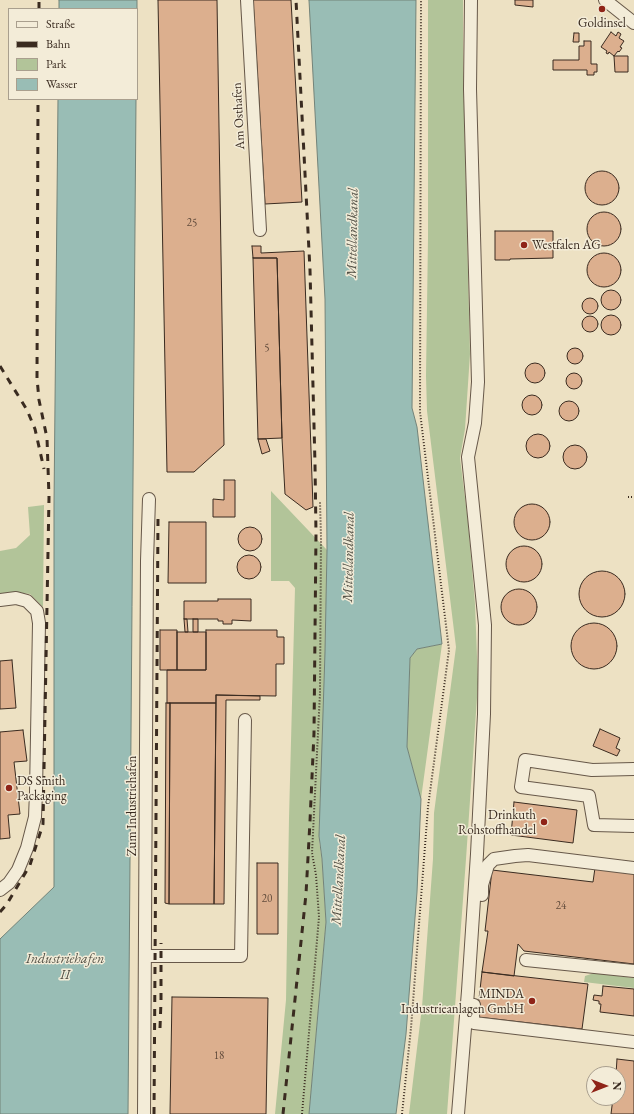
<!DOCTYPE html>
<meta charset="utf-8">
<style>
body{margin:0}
#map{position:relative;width:634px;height:1114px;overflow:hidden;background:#ede1c3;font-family:"EB Garamond",serif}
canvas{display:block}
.legend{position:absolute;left:8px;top:8px;width:130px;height:92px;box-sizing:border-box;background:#f3ecd8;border:1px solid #a99f8e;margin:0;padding:5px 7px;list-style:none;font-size:12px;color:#3a2b20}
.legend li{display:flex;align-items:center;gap:8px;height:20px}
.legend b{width:20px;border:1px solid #a99f8e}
.north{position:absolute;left:586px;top:1066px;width:40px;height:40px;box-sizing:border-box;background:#f3ecd8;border:1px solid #a99f8e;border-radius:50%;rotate:90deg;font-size:11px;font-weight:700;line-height:16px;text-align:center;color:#3a2b20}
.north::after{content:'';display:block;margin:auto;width:14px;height:18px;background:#8f2418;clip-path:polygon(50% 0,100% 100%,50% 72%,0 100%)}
</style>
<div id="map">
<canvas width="634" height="1114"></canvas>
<ul class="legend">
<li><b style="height:5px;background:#f3ecd8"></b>Straße</li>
<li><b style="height:5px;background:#3a2b20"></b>Bahn</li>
<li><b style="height:11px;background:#b2c499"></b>Park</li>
<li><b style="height:11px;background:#99bdb5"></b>Wasser</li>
</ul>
<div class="north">N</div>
</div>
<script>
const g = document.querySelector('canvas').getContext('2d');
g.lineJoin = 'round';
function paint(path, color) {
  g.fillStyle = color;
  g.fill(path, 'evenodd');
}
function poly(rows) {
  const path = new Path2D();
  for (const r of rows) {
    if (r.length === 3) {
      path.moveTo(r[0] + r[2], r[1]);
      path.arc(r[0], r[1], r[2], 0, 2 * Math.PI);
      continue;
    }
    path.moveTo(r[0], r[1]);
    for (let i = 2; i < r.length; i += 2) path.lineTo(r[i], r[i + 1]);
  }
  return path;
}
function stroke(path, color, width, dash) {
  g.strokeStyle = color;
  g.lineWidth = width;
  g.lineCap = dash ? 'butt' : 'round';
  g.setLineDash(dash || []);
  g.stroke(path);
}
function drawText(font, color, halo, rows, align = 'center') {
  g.font = font + ' "EB Garamond",serif';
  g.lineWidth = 3;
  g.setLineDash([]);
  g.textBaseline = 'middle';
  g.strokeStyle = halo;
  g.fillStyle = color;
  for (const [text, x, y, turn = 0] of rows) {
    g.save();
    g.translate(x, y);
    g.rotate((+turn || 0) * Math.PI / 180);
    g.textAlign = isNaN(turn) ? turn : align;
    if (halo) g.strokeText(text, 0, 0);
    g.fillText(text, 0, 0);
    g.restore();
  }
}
paint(poly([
 [428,0,463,0,463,69,470,354,465,429,460,458,468,522,475,604,478,683,466,859,447,1114,409,1114,422,1007,433,859,434,813,456,647,427,411,426,376,428,238],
 [271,491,327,550,324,714,319,841,322,860,326,922,309,1114,275,1114,286,1000,289,818,295,588,289,581,271,581],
 [44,505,43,607,30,594,23,593,0,595,0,551,16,548,30,535,28,507],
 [442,644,421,799,407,747,410,658,417,649],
 [594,973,634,978,634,988,584,982,585,976]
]), '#b2c499');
const water = poly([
 [59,0,137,0,137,21,137,9,59,9,59,0],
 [309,0,416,0,412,408,417,427,442,644,417,649,410,658,407,747,421,799,417,892,406,1034,396,1114,309,1114,326,922,322,859,319,836,325,652,327,550,325,299,309,0],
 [58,99,136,99,128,1114,0,1114,0,939,54,887,54,505,58,99]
]);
paint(water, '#99bdb5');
stroke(water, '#738379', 1);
const building = poly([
 [158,0,217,0,224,445,194,472,167,472,158,0],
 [253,0,291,0,302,202,265,204,253,0],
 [515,0,533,0,533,7,515,5,515,0],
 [611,32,616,36,618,32,621,34,619,38,624,41,620,47,622,48,619,52,618,51,614,56,609,52,608,54,606,53,607,51,601,47,611,32],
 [574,33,579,33,579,42,573,42,574,33],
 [584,41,591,41,591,64,597,64,597,72,594,72,594,75,587,75,587,70,553,70,553,60,579,60,579,46,584,46,584,41],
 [614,56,628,56,628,72,615,72,614,56],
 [602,188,17],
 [604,229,17],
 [495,231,553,231,553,258,510,259,510,260,495,260,495,231],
 [252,246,261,246,261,253,304,251,313,507,306,510,285,494,282,438,277,258,253,258,252,246],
 [604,270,17],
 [253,258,277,258,282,438,258,439,253,258],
 [611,300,10],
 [590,306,8],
 [611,325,10],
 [590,324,8],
 [575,356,8],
 [535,373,10],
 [574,381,8],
 [532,405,10],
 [569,411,10],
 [538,446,12],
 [258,439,266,439,270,451,262,454,258,439],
 [575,457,12],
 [224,480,235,480,235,517,213,517,213,499,224,500,224,480],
 [532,522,18],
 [169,522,206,522,206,583,168,583,169,522],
 [250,539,12],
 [524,564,18],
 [249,567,12],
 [602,594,23],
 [519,607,18],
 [218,599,251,599,251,621,232,620,232,624,223,624,223,621,218,621,218,619,184,619,184,601,218,601,218,599],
 [184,619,187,619,188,632,185,632,184,619],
 [193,619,198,619,198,632,193,632,193,619],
 [594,646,23],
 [160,630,177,630,177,670,160,670,160,630],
 [206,630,277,630,277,637,284,637,284,664,276,664,276,696,216,695,216,703,167,703,167,670,206,670,206,630],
 [177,632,206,632,206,670,177,670,177,632],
 [12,660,16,708,0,709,0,661,12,660],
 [216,695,260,696,260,700,226,700,224,904,214,904,216,695],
 [166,703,170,703,169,904,165,903,166,703],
 [170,703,216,703,214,904,169,904,170,703],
 [600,729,620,738,616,748,620,750,617,756,593,746,600,729],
 [23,730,27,761,14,762,20,814,8,815,10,838,0,839,0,732,23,730],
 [514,802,577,810,573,843,511,835,514,802],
 [257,863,278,863,278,934,257,934,257,863],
 [595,868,634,873,634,964,524,951,518,944,514,976,482,972,488,931,485,931,492,870,593,882,595,868],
 [482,972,588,984,582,1029,477,1017,482,972],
 [603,986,634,989,634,1016,600,1012,601,1004,599,1004,599,1001,593,1000,594,995,602,996,603,986],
 [172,997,268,998,266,1114,170,1114,172,997],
 [617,1059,634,1061,634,1114,611,1114,613,1098,618,1098,618,1074,616,1074,617,1059]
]);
paint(building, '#dcaf8e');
stroke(building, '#3a2b20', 1);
const minor = poly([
 [247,0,260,230],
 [605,0,634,23],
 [0,600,16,598,27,601,37,611,39,623,36,792,35,817,27,848,18,870,9,883,0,890],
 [634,769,592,770,525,760,521,787,589,796,594,825,634,826],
 [482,895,482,885,488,865,494,859,515,856,528,855,634,868],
 [145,956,241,956,245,720],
 [526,960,634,971],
 [474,1005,473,1016,474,1023,634,1042],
 [144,1114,147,561,149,499],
 [458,1114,468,991,477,854,484,714,485,625,468,457,475,423,478,382,470,89,471,0]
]);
stroke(minor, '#675849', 14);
stroke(poly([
 [628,497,634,497],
 [302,1114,319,917,316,875,312,853,320,693,321,537,320,502],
 [402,1114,411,1028,428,807,449,650,420,412,421,0]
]), '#3a2b20', 2, [1, 2]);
stroke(minor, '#f3ecd8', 12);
stroke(poly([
 [39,9,39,0],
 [0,366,27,410,35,429,44,469],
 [0,912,7,904,30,865,43,824,49,497,47,438,39,400,37,378,38,99],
 [160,1028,161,1001,161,943],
 [154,1114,158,518],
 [283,1114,306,894,310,821,314,733,316,534,315,464,310,270,296,0]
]), '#3a2b20', 3, [7, 7]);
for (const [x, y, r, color] of [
 [602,9,4,"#8f2418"],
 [524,245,4,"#8f2418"],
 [9,788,4,"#8f2418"],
 [544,822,4,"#8f2418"],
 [532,1001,4,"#8f2418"]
]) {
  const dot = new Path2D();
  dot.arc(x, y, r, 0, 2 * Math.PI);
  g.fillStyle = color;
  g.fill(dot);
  stroke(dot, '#f3ecd8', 1.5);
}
drawText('11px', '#624c3c', null, [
 ["25",192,223],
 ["5",267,348],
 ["20",267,899],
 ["24",561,906],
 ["18",219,1056]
]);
drawText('13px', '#3a2b20', '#f3ecd8', [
 ["Goldinsel",602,23,"center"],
 ["Westfalen AG",532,245],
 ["DS Smith",17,781],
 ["Packaging",17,796],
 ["Drinkuth",536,815,"right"],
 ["Rohstoffhandel",536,830,"right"],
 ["MINDA",524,994,"right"],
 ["Industrieanlagen GmbH",524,1009,"right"]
], 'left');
drawText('13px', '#3a2b20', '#f3ecd8', [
 ["Am Osthafen",239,116,-93],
 ["Zum Industriehafen",132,806,-90]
]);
drawText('italic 14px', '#525045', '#f3ecd8', [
 ["Mittellandkanal",353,233,-89],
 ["Mittellandkanal",349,557,-89],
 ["Mittellandkanal",339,880,-87],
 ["Industriehafen",65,959],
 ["II",65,975]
]);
</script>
